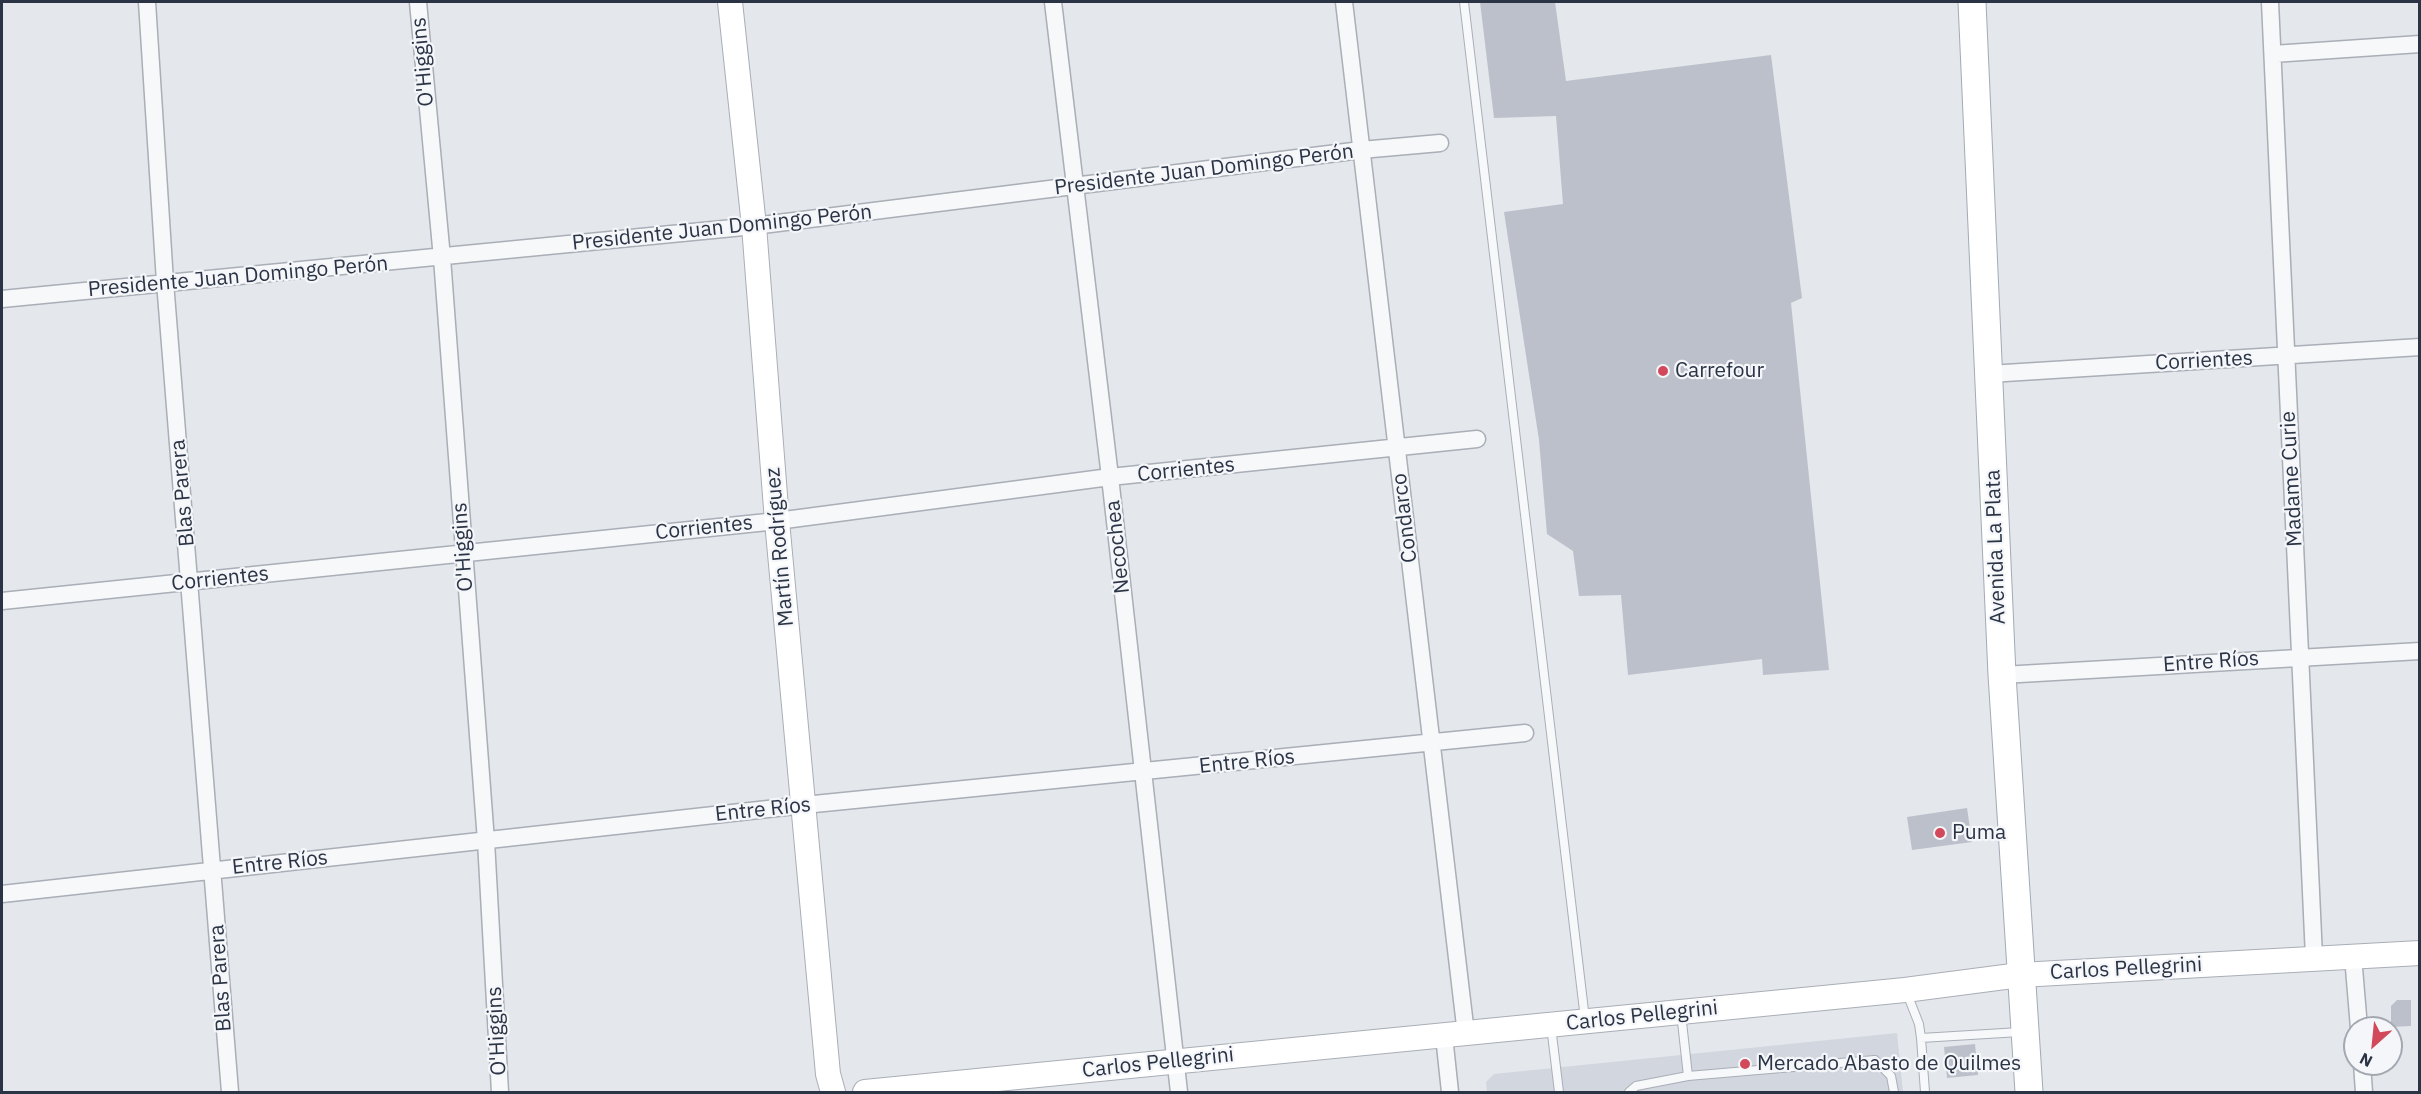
<!DOCTYPE html>
<meta charset="utf-8">
<style>
body{margin:0}
#map{position:relative;width:2421px;height:1094px;overflow:hidden;background:#e4e7ec;font-family:"IBM Plex Sans",sans-serif}
canvas{display:block}
.frame{position:absolute;inset:0;border:3px solid #2b3445;pointer-events:none}
.north{position:absolute;left:2343px;top:1016px;width:60px;height:60px;box-sizing:border-box;background:#f4f6f9;border:2px solid #a4a8b1;border-radius:50%;rotate:207deg;font-size:16px;font-weight:700;line-height:24px;text-align:center;color:#2b3445}
.north::after{content:'';display:block;margin:auto;width:21px;height:27px;background:#d1495b;clip-path:polygon(50% 0,100% 100%,50% 72%,0 100%)}
</style>
<div id="map">
<canvas width="2421" height="1094"></canvas>
<div class="frame"></div>
<div class="north">N</div>
</div>
<script>
const g = document.querySelector('canvas').getContext('2d');
g.lineJoin = 'round';
function paint(path, color) {
  g.fillStyle = color;
  g.fill(path, 'evenodd');
}
function poly(rows) {
  const path = new Path2D();
  for (const r of rows) {
    path.moveTo(r[0], r[1]);
    for (let i = 2; i < r.length; i += 2) path.lineTo(r[i], r[i + 1]);
  }
  return path;
}
function stroke(path, color, width, dash) {
  g.strokeStyle = color;
  g.lineWidth = width;
  g.lineCap = dash ? 'butt' : 'round';
  g.setLineDash(dash || []);
  g.stroke(path);
}
function drawText(font, color, halo, rows, align = 'center') {
  g.font = font + ' "IBM Plex Sans",sans-serif';
  g.lineWidth = 4.5;
  g.setLineDash([]);
  g.textBaseline = 'middle';
  g.strokeStyle = halo;
  g.fillStyle = color;
  for (const [text, x, y, turn = 0] of rows) {
    g.save();
    g.translate(x, y);
    g.rotate((+turn || 0) * Math.PI / 180);
    g.textAlign = isNaN(turn) ? turn : align;
    if (halo) g.strokeText(text, 0, 0);
    g.fillText(text, 0, 0);
    g.restore();
  }
}
paint(poly([
 [1897,1033,1903,1092,1487,1092,1486,1082,1494,1074]
]), '#d2d6de');
paint(poly([
 [1480,2,1555,2,1566,81,1771,55,1802,298,1791,303,1829,670,1763,675,1762,659,1628,675,1621,595,1579,596,1573,551,1547,534,1539,440,1504,212,1563,204,1556,116,1494,118],
 [1967,808,1972,842,1912,850,1907,817],
 [2397,1000,2411,1000,2411,1026,2391,1027,2391,1006],
 [1975,1044,1978,1075,1947,1078,1944,1047]
]), '#bbc0ca');
const lane = poly([
 [1464,2,1585,1019],
 [1906,991,1919,1024,1921,1038,2020,1032],
 [1681,1013,1688,1076],
 [1551,1026,1559,1092],
 [1921,1038,1925,1092],
 [1629,1092,1636,1086,1688,1076,1875,1060,1891,1076,1894,1092]
]);
const street = poly([
 [147,2,165,282,230,1092],
 [418,2,442,258,486,841,500,1092],
 [1053,2,1110,477,1179,1092],
 [1344,2,1466,1034],
 [2270,2,2314,957],
 [2273,54,2420,44],
 [2,299,754,226,1361,150,1440,143],
 [1989,374,2420,347],
 [2,601,777,521,1110,477,1477,439],
 [2002,675,2420,651],
 [2,894,804,805,1525,733],
 [2353,956,2359,1028],
 [1444,1036,1450,1092],
 [2362,1064,2364,1092]
]);
const secondary = poly([
 [730,2,754,226,777,521,828,1074,833,1092],
 [865,1092,1905,990,2020,975,2420,953]
]);
const primary = poly([
 [1972,2,2002,675,2029,1092]
]);
stroke(lane, '#a9aeb7', 10);
stroke(street, '#a9aeb7', 19);
stroke(secondary, '#a9aeb7', 26);
stroke(primary, '#a3abb8', 29);
stroke(lane, '#f7f8fa', 8);
stroke(street, '#f7f8fa', 16);
stroke(secondary, '#fff', 24);
stroke(primary, '#fff', 27);
for (const [x, y, r, color] of [
 [1663,371,6,"#d1495b"],
 [1940,833,6,"#d1495b"],
 [1745,1064,6,"#d1495b"]
]) {
  const dot = new Path2D();
  dot.arc(x, y, r, 0, 2 * Math.PI);
  g.fillStyle = color;
  g.fill(dot);
  stroke(dot, '#f4f6f9', 2);
}
drawText('21px', '#2b3445', '#f4f6f9', [
 ["O'Higgins",423,62,-95],
 ["Presidente Juan Domingo Perón",1204,170,-7],
 ["Presidente Juan Domingo Perón",722,228,-6],
 ["Presidente Juan Domingo Perón",238,277,-5],
 ["Corrientes",2204,361,-3],
 ["Corrientes",1186,470,-6],
 ["Madame Curie",2292,479,-93],
 ["Blas Parera",183,493,-95],
 ["Condarco",1405,518,-97],
 ["Corrientes",704,528,-6],
 ["O'Higgins",463,547,-94],
 ["Martín Rodríguez",780,547,-95],
 ["Necochea",1118,547,-96],
 ["Avenida La Plata",1996,547,-92],
 ["Corrientes",220,579,-6],
 ["Entre Ríos",2211,662,-4],
 ["Entre Ríos",1247,762,-6],
 ["Entre Ríos",763,810,-6],
 ["Entre Ríos",280,863,-6],
 ["Carlos Pellegrini",2126,969,-3],
 ["Blas Parera",221,978,-94],
 ["Carlos Pellegrini",1642,1016,-6],
 ["O'Higgins",497,1031,-93],
 ["Carlos Pellegrini",1158,1063,-6]
]);
drawText('21px', '#2b3445', '#f4f6f9', [
 ["Carrefour",1675,371],
 ["Puma",1952,833],
 ["Mercado Abasto de Quilmes",1757,1064]
], 'left');
</script>
